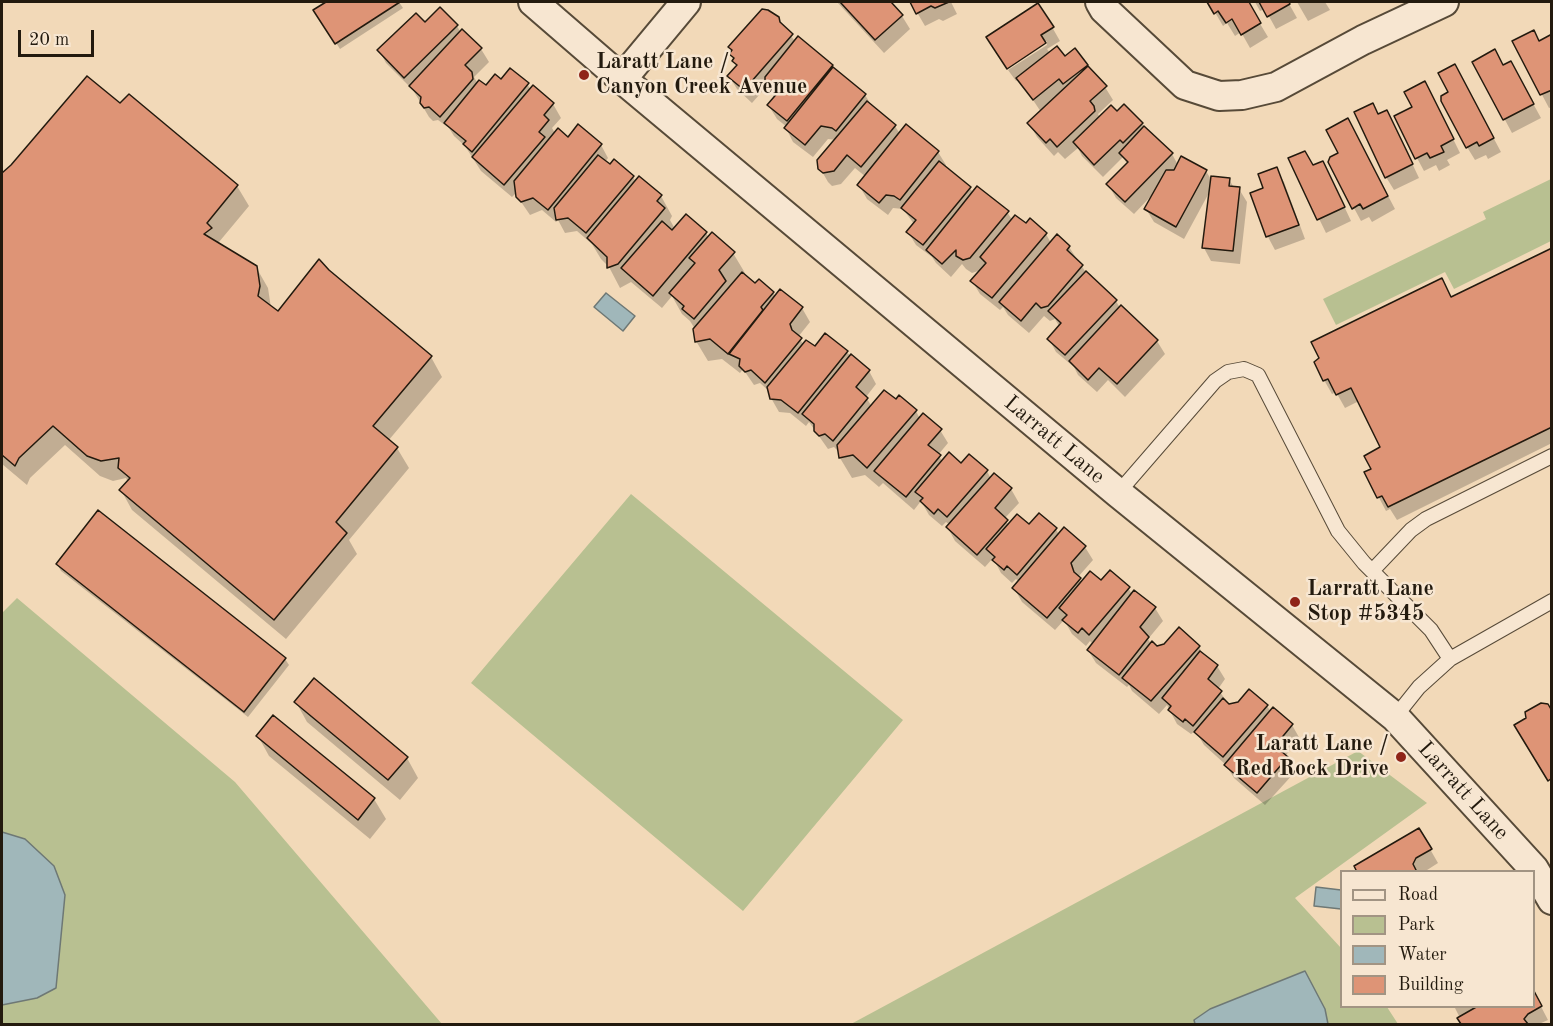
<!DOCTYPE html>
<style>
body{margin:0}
#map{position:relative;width:1553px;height:1026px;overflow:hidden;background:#f2d9b8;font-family:"Old Standard TT",serif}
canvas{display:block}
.frame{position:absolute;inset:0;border:3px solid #231a0e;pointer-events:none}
.legend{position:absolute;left:1340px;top:870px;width:195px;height:138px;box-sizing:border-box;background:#f7e6d1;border:2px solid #a29483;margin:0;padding:8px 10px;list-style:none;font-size:18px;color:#231a0e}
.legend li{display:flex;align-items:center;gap:12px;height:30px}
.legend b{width:30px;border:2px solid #a29483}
.scale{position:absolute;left:18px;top:30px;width:76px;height:27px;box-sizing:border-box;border:3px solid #231a0e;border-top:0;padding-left:8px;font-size:18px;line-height:21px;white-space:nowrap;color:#231a0e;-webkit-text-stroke:4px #f7e6d1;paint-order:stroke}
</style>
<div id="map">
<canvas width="1553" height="1026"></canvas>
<div class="frame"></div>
<ul class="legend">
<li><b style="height:8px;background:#f7e6d1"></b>Road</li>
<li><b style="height:16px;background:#b8c091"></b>Park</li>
<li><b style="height:16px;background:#a0b7ba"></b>Water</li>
<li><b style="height:16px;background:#de9476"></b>Building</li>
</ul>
<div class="scale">20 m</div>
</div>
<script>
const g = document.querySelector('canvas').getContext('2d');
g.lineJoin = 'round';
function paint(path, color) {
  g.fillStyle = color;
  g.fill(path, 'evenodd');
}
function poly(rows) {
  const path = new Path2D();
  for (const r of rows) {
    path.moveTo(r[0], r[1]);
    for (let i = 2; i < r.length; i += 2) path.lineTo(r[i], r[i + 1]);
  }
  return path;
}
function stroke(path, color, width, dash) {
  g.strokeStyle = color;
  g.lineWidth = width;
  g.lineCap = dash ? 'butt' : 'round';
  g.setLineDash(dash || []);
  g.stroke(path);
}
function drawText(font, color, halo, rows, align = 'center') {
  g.font = font + ' "Old Standard TT",serif';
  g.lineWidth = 5;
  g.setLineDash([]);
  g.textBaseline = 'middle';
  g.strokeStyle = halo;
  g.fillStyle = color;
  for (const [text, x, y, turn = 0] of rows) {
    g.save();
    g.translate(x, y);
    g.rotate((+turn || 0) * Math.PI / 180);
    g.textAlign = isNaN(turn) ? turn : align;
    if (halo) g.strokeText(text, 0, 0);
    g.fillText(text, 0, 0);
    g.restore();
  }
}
paint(poly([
 [1551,179,1551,241,1454,289,1445,272,1336,325,1323,299,1486,219,1483,212],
 [631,494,903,720,743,911,471,683],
 [17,598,235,782,442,1024,2,1024,2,613],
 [1358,751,1427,803,1295,898,1341,948,1342,1006,1387,1007,1398,1024,851,1024]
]), '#b8c091');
const water = poly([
 [606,293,635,316,623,331,594,307,606,293],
 [2,832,25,839,54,866,65,895,56,988,37,998,2,1005,2,832],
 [1316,887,1341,890,1341,909,1314,906,1316,887],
 [1305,971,1325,1009,1328,1024,1195,1024,1194,1020,1210,1009,1305,971]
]);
paint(water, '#a0b7ba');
stroke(water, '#6e7875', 1.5);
paint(poly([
 [329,2,399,2,403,8,340,49,315,10],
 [837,2,889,2,902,16,910,29,884,53],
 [911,2,951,2,957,14,943,21,939,19,925,26],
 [1209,2,1247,2,1268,37,1250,48,1241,32,1235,36,1227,23,1223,26],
 [1255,2,1288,2,1297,18,1276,29,1265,9,1260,11],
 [1297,2,1325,2,1330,10,1308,21],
 [440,10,457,26,461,33,481,49,489,62,474,77,478,84,486,87,502,81,527,84,531,90,533,87,553,104,561,118,552,128,555,133,568,139,601,145,608,158,605,162,633,177,636,182,661,196,672,216,670,220,675,229,706,233,709,238,733,253,745,273,743,275,755,285,773,293,776,297,780,291,802,308,810,322,798,337,804,345,815,349,826,335,869,371,876,384,866,397,872,407,896,401,900,397,916,411,920,419,940,430,948,443,938,455,943,462,987,471,991,479,994,475,1011,489,1019,503,1004,519,1009,525,1029,526,1039,515,1056,529,1059,535,1085,547,1093,560,1078,577,1082,583,1101,582,1128,588,1132,594,1155,608,1163,621,1148,639,1151,644,1157,647,1165,645,1179,630,1199,647,1204,656,1217,666,1225,679,1218,689,1229,705,1267,706,1271,712,1274,709,1292,725,1300,739,1286,755,1295,772,1265,805,1234,778,1226,765,1204,745,1198,735,1194,732,1191,734,1177,724,1167,705,1159,714,1132,691,1129,685,1127,687,1096,663,1088,650,1093,644,1090,641,1086,646,1072,634,1064,620,1055,630,1022,602,1014,588,1019,582,1016,579,1012,583,1001,573,993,558,985,567,955,541,948,528,950,525,946,522,942,526,929,515,921,501,914,510,883,483,879,487,865,475,852,478,840,458,839,452,834,447,828,449,809,422,806,426,790,413,779,412,771,398,770,392,760,383,754,385,743,369,740,373,722,359,708,361,696,341,695,329,690,321,682,314,672,296,662,308,631,282,620,288,609,267,601,259,592,244,577,231,565,233,558,220,556,222,542,210,530,215,517,196,517,192,512,197,481,171,465,146,454,136,449,128,438,120,433,121,429,117,413,90,386,63,379,50,425,25],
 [783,27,796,42,799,38,865,95,872,106,895,126,900,134,906,127,938,152,946,165,945,167,970,188,973,193,1007,212,1013,221,1046,234,1051,243,1069,247,1087,274,1116,301,1120,308,1157,341,1165,354,1125,397,1108,380,1097,392,1078,375,1074,367,1056,352,1049,339,1059,326,1055,319,1050,321,1044,316,1029,333,1008,315,1003,307,1000,310,980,294,972,281,981,270,972,273,966,269,962,264,951,277,936,263,932,257,916,245,908,232,914,224,903,209,893,208,888,215,867,199,859,185,866,177,855,168,841,184,832,186,828,182,820,168,836,140,828,139,813,157,793,142,786,128,787,127,777,119,769,106,775,99,767,86,752,103,737,89,729,76,737,67,730,47],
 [1052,27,1060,41,1047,49,1050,53,1087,65,1105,87,1113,100,1098,114,1100,118,1117,113,1142,124,1172,154,1178,165,1206,171,1212,181,1229,179,1234,188,1239,189,1247,202,1240,264,1211,261,1204,248,1210,191,1184,239,1154,222,1146,209,1153,194,1134,214,1116,198,1108,184,1127,164,1123,157,1103,177,1082,156,1078,148,1065,159,1058,152,1054,156,1037,137,1029,123,1041,112,1019,79,1016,81,1008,70,1047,45,1047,41,1006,67,996,51],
 [1552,36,1552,107,1549,108,1514,42,1539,42],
 [1474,62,1503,67,1518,76,1541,118,1512,133],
 [1462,79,1501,152,1488,159,1486,155,1475,160,1467,147,1450,92],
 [1432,96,1460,153,1447,160,1450,165,1439,171,1436,165,1424,171,1417,158],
 [120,105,237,186,249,206,219,242,221,246,256,267,268,288,271,308,278,313,328,271,431,357,442,377,388,441,397,448,409,468,349,540,357,554,286,639,132,510,121,490,128,482,126,478,113,481,100,476,65,445,30,478,27,485,2,464,2,175,12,166],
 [1378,115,1394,125,1419,178,1394,190,1386,177],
 [1355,133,1395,209,1372,222,1369,217,1361,221,1354,208,1340,154],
 [1290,159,1313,167,1330,176,1351,221,1326,233],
 [1276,169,1284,182,1305,239,1275,250,1268,237,1252,194,1264,189],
 [1552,250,1552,443,1397,520,1390,509,1386,511,1366,473,1373,469,1382,448,1359,401,1345,408,1336,392,1332,394,1324,380,1451,299],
 [57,564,285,659,289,665,248,717,61,571],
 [296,702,407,758,418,778,400,800,307,722],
 [258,736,374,799,386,819,370,839,269,756],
 [1419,830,1438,863,1424,872,1359,872],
 [1534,993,1548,1020,1539,1024,1463,1024,1454,1006,1534,1006]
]), '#0003');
const building = poly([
 [326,2,400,2,335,44,313,10,326,2],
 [840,2,891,2,903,15,875,40,840,2],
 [910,2,949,2,935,8,931,6,916,14,910,2],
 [1207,2,1249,2,1261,23,1241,35,1232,19,1226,23,1218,11,1214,14,1207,2],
 [1259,2,1289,2,1290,4,1267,17,1259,2],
 [1038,3,1054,27,1041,35,1046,43,1007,69,986,37,1038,3],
 [440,7,458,25,404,78,377,50,416,13,425,22,440,7],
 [762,9,768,10,779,17,780,22,793,34,744,90,727,76,737,65,732,61,734,58,729,54,732,50,728,47,762,9],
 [462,29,482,48,465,65,472,72,473,79,440,117,429,107,424,108,420,103,421,97,409,86,462,29],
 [1534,30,1539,41,1552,34,1552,90,1540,95,1512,41,1534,30],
 [798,36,833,65,787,121,767,105,780,90,773,91,765,85,765,77,798,36],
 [1057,46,1065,56,1075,48,1088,65,1063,84,1059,79,1033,100,1016,78,1057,46],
 [1495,49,1503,65,1511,61,1534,104,1503,120,1472,62,1495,49],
 [1455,64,1494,138,1479,146,1477,142,1466,148,1441,101,1441,96,1448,92,1438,73,1455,64],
 [1088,66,1107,86,1090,101,1094,106,1095,111,1057,147,1050,139,1046,143,1027,123,1088,66],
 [833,67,866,94,836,131,832,128,821,126,805,145,784,128,833,67],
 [510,68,529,83,472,152,463,144,466,141,444,123,479,80,486,85,495,74,501,79,510,68],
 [87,76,120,103,129,94,238,185,207,223,212,228,204,234,257,266,260,286,258,296,278,311,319,259,329,270,432,356,373,426,398,447,336,522,347,533,274,620,119,490,130,478,118,468,119,458,101,461,87,456,53,426,19,458,15,466,2,455,2,173,11,165,87,76],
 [1425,81,1454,139,1441,146,1444,152,1430,158,1427,153,1415,159,1394,116,1412,107,1404,92,1425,81],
 [533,85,554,103,544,115,549,120,539,132,545,137,504,185,472,157,533,85],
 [867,101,896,125,861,167,847,155,834,171,823,173,818,169,817,160,867,101],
 [1373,103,1378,114,1387,110,1413,164,1385,178,1354,112,1373,103],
 [1124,104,1143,123,1123,143,1120,140,1094,165,1073,142,1111,105,1117,111,1124,104],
 [1348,118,1388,196,1363,209,1360,204,1352,209,1328,162,1330,157,1338,153,1326,130,1348,118],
 [578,124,602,144,548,210,533,198,521,202,516,197,514,181,558,128,568,137,578,124],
 [906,124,939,151,900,200,894,196,886,195,879,203,857,185,906,124],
 [1144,126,1173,153,1125,202,1106,184,1128,162,1119,153,1144,126],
 [1305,151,1313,165,1323,161,1345,207,1317,220,1288,158,1305,151],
 [598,155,610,164,614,159,634,176,586,233,568,218,556,220,554,208,598,155],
 [1181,156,1207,170,1176,227,1144,209,1166,170,1174,170,1181,156],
 [939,161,971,187,923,245,906,232,916,220,901,208,939,161],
 [1277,167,1299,225,1266,237,1250,193,1263,188,1258,174,1277,167],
 [639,176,662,195,657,201,665,208,618,264,607,268,607,257,587,238,639,176],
 [1211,176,1230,178,1229,186,1240,187,1233,251,1202,248,1211,176],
 [977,186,1009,211,970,258,963,260,956,256,956,250,942,264,926,250,977,186],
 [686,214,707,232,653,296,621,268,662,221,672,230,686,214],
 [1015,215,1026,223,1030,218,1047,233,992,298,970,281,986,263,980,257,1015,215],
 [712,232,735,252,719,270,726,281,694,319,682,309,684,306,669,293,695,263,689,258,712,232],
 [1057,234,1070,246,1067,250,1083,265,1048,306,1041,308,1036,303,1021,321,999,302,1057,234],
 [1552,248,1552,427,1388,507,1382,496,1377,498,1364,472,1371,469,1364,456,1380,447,1351,388,1336,395,1328,379,1323,381,1314,362,1319,358,1311,342,1442,278,1451,297,1552,248],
 [1086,271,1117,300,1065,355,1047,339,1061,323,1048,311,1086,271],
 [742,272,755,283,759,279,774,292,761,307,763,310,728,354,710,339,695,342,693,329,742,272],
 [780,289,803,307,790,324,792,330,802,338,765,383,751,370,745,372,739,366,740,359,729,354,780,289],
 [1121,305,1158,340,1117,384,1099,368,1088,380,1069,361,1121,305],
 [825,333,848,351,798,413,781,400,770,399,767,387,806,340,815,346,825,333],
 [851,354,870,370,856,387,868,398,833,441,825,434,819,436,814,431,814,424,802,414,851,354],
 [884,390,896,399,899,395,917,410,867,468,853,455,839,458,837,445,884,390],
 [923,413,942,429,928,445,941,455,906,497,874,471,923,413],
 [949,452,961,463,969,454,988,470,947,517,938,509,934,514,920,501,923,498,915,492,949,452],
 [994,473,1012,488,995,508,1008,520,977,555,946,527,994,473],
 [98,510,286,658,244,712,56,564,98,510],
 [1039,513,1057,528,1017,575,1007,566,1004,570,992,560,995,557,986,549,1017,514,1029,524,1039,513],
 [1064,527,1086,546,1071,563,1074,572,1081,578,1047,618,1012,588,1064,527],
 [1110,570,1130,587,1089,635,1082,628,1078,633,1062,620,1067,615,1059,608,1090,571,1101,580,1110,570],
 [1134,590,1156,607,1140,627,1149,637,1119,675,1087,650,1134,590],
 [1179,627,1200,646,1151,701,1122,678,1152,641,1157,646,1164,644,1179,627],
 [1200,651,1218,665,1208,679,1222,691,1193,726,1185,719,1183,722,1168,710,1171,706,1162,698,1200,651],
 [314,678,408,757,388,780,294,702,314,678],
 [1249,689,1268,705,1223,757,1194,732,1223,698,1229,704,1238,702,1249,689],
 [1541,703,1548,704,1552,711,1552,778,1548,781,1514,725,1526,718,1525,712,1541,703],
 [1273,707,1293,724,1279,741,1281,751,1288,757,1257,793,1224,765,1273,707],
 [273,715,375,798,358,820,256,736,273,715],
 [1419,828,1432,849,1416,858,1413,864,1417,872,1357,872,1354,866,1419,828],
 [1534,991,1542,1006,1528,1014,1524,1019,1528,1024,1461,1024,1457,1018,1478,1006,1534,1006,1534,991]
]);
paint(building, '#de9476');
stroke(building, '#231a0e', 1.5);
const service = poly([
 [1118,493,1215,381,1228,372,1244,369,1258,375,1338,531,1364,563,1431,630,1450,659,1419,687,1395,717],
 [1372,571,1411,530,1426,519,1552,456],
 [1450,659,1552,601]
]);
const minor = poly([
 [533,2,622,79,1118,493,1395,717,1534,869,1552,900],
 [1100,2,1104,9,1185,85,1219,96,1242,95,1276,87,1363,40,1444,2],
 [622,79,686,2]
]);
stroke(service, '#574a38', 16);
stroke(minor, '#574a38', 32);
stroke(service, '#f7e6d1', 14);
stroke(minor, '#f7e6d1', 28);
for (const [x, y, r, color] of [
 [584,75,6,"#8f2418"],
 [1295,602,6,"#8f2418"],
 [1401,757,6,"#8f2418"]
]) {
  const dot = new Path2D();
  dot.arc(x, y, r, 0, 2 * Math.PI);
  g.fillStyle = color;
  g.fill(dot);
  stroke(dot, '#f7e6d1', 2);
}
drawText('bold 22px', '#231a0e', '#f7e6d1', [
 ["Laratt Lane /",596,62],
 ["Canyon Creek Avenue",596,87],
 ["Larratt Lane",1307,589],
 ["Stop #5345",1307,614],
 ["Laratt Lane /",1389,744,"right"],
 ["Red Rock Drive",1389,769,"right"]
], 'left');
drawText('22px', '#231a0e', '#f7e6d1', [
 ["Larratt Lane",1054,440,40],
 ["Larratt Lane",1463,791,48]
]);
</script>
